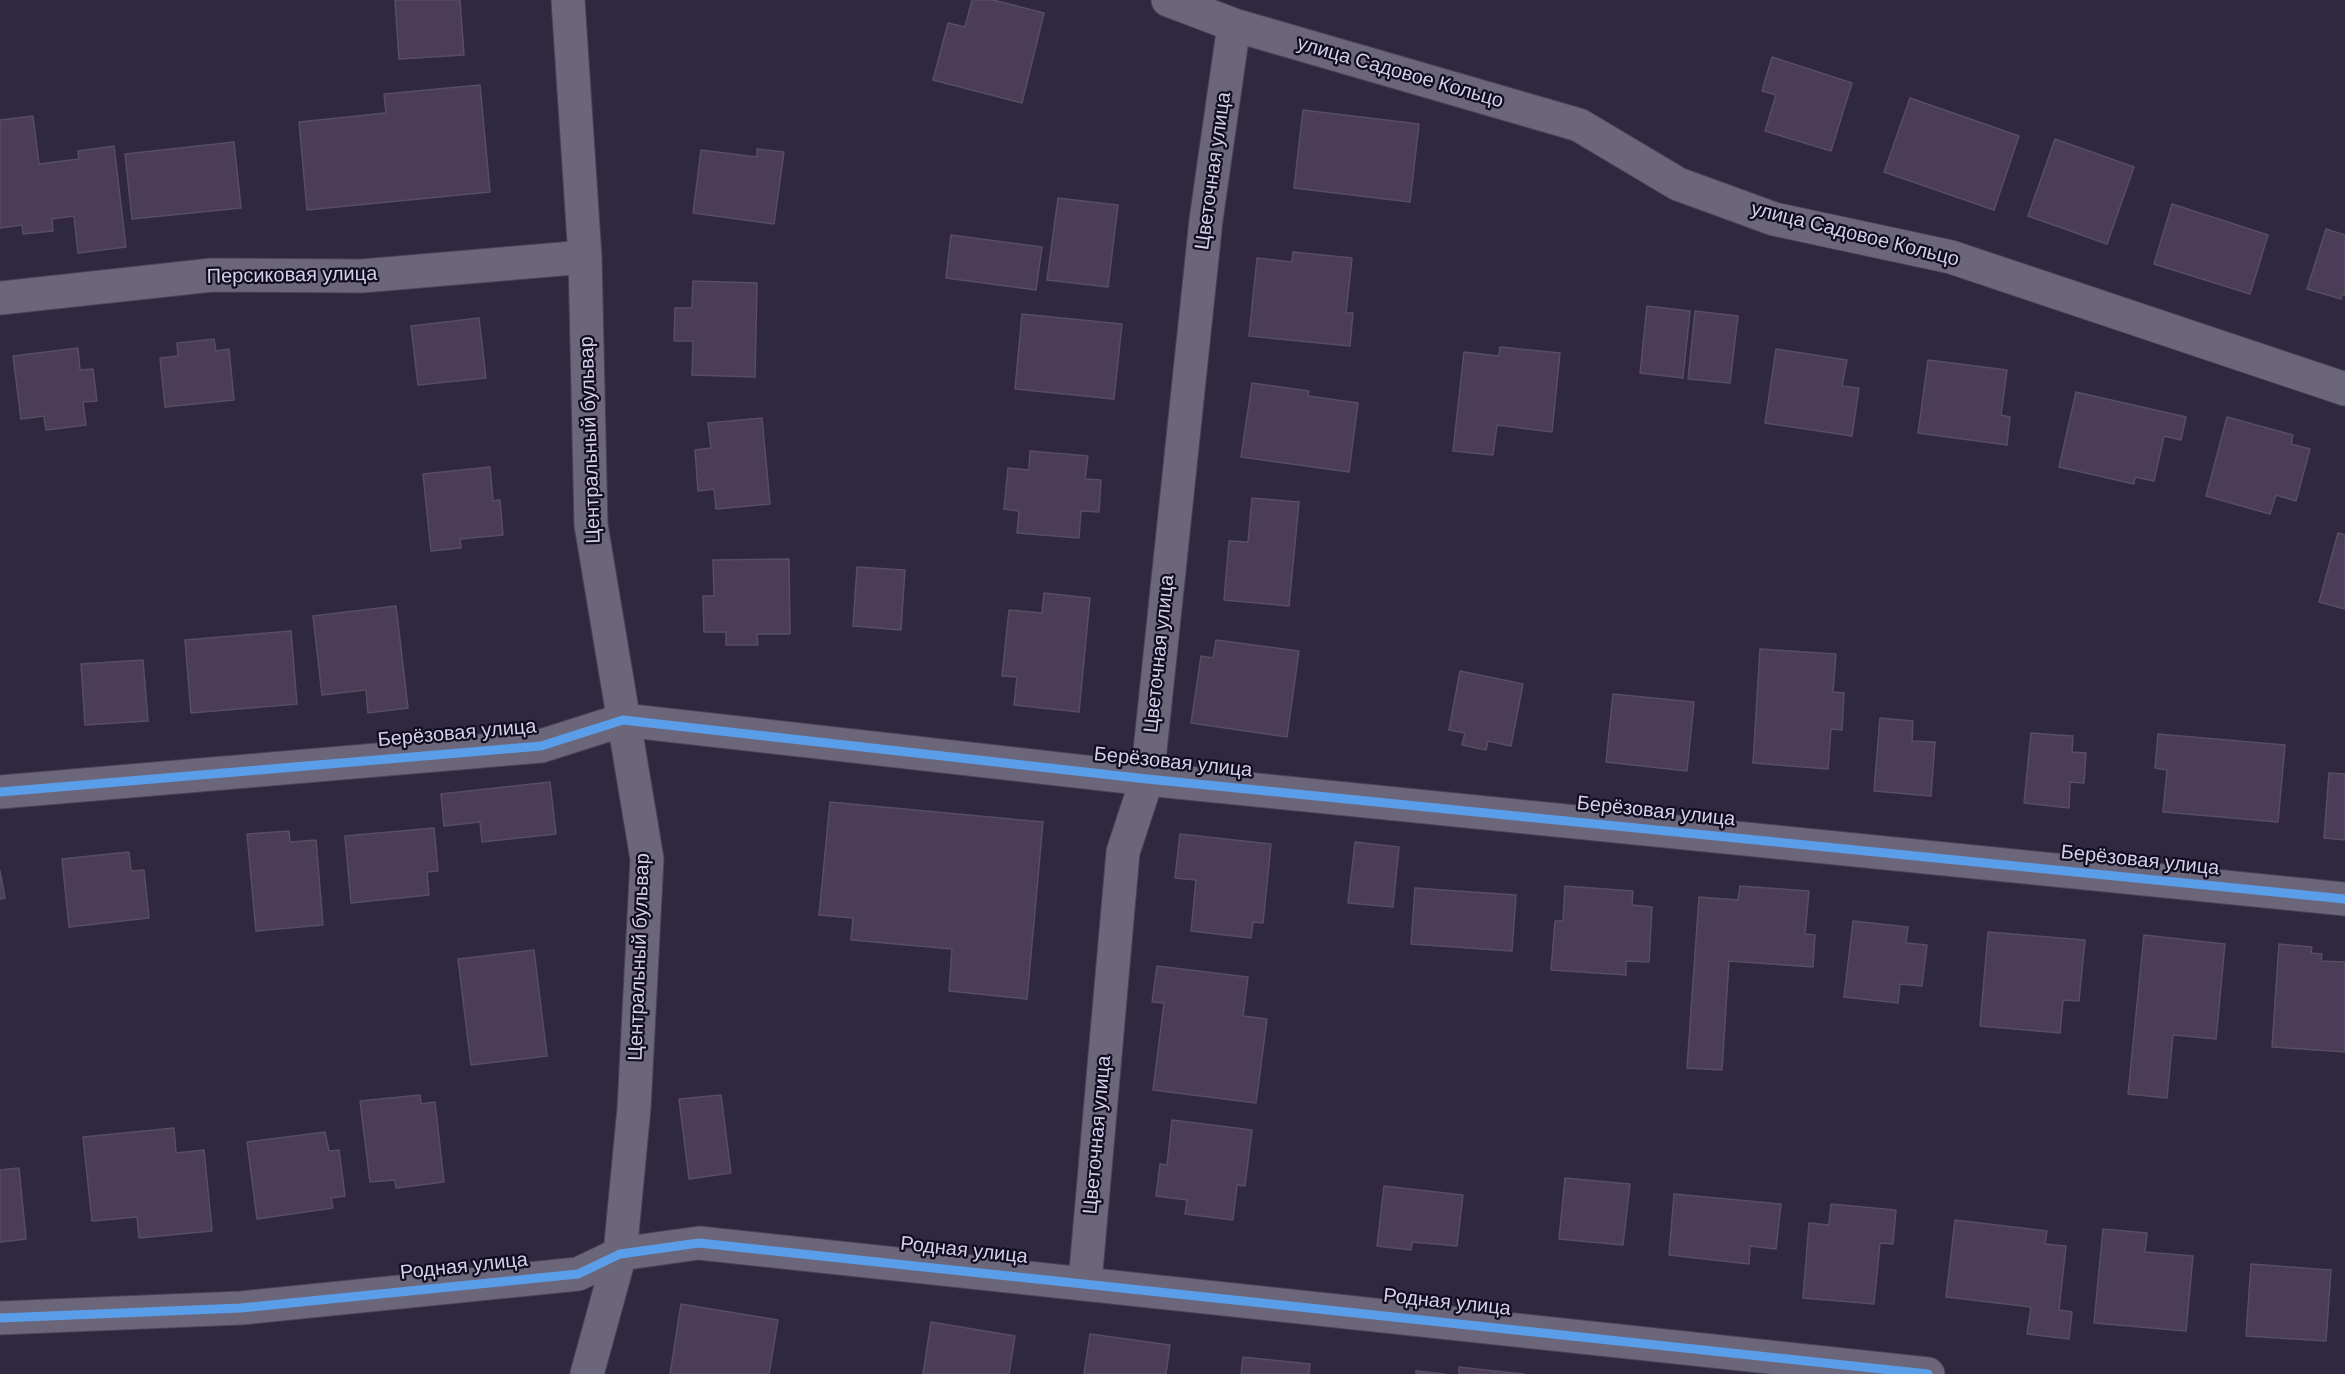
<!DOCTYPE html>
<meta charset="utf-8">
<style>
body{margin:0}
canvas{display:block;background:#2f2840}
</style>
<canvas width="2345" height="1374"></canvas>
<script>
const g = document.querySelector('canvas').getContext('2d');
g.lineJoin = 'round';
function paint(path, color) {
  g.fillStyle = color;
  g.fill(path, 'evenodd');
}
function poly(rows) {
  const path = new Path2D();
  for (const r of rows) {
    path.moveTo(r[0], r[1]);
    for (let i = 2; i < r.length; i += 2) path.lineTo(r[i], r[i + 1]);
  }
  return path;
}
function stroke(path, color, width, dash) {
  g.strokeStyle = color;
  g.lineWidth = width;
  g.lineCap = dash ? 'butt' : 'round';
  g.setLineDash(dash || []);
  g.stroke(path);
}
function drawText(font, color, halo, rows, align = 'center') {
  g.font = font + ' "DM Sans",sans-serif';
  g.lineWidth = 4.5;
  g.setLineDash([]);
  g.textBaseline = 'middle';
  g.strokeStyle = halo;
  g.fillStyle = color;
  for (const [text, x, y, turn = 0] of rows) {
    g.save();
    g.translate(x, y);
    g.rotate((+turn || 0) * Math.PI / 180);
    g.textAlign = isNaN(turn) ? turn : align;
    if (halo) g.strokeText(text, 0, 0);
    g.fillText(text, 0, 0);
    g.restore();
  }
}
const building = poly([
 [395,0,460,0,464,55,399,59,395,0],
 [972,0,993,0,1044,13,1022,103,933,80,948,23,965,27,972,0],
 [1772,57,1852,83,1831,151,1765,131,1776,95,1762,91,1772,57],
 [480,85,490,192,307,210,299,122,386,113,384,94,480,85],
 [1910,98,2019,136,1994,210,1884,172,1910,98],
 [1303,110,1419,124,1410,202,1294,188,1303,110],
 [33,116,39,164,79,159,78,151,114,146,126,247,78,253,74,216,52,219,53,231,23,234,22,225,0,228,0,120,33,116],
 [2055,139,2134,167,2107,244,2028,216,2055,139],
 [234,142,241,208,132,219,125,154,234,142],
 [757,149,784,152,774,224,693,213,701,150,757,157,757,149],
 [1058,198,1118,205,1108,287,1047,280,1058,198],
 [2172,204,2268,235,2250,294,2154,264,2172,204],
 [2326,229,2345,235,2345,295,2342,294,2341,299,2307,289,2326,229],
 [951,235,1042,247,1036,290,946,278,951,235],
 [1293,252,1352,258,1346,313,1353,313,1350,346,1249,336,1257,258,1292,262,1293,252],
 [693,281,757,283,755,377,692,375,693,341,674,341,675,308,692,308,693,281],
 [1647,306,1690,311,1683,378,1640,373,1647,306],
 [1695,311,1738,316,1730,383,1688,379,1695,311],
 [1022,314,1122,324,1114,399,1015,389,1022,314],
 [479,318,486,378,418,385,411,326,479,318],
 [214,339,216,351,229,349,234,400,165,407,160,358,178,356,177,343,214,339],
 [1500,347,1560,353,1552,432,1497,425,1493,455,1453,451,1464,352,1499,356,1500,347],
 [78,348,80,370,93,369,97,401,83,402,86,425,46,430,44,416,21,419,13,356,78,348],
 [1776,349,1847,360,1842,386,1859,388,1852,436,1765,423,1776,349],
 [1928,360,2007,370,2001,415,2010,417,2007,445,1918,433,1928,360],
 [1252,383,1309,391,1308,396,1358,403,1349,472,1241,457,1252,383],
 [2076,392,2186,417,2181,440,2164,436,2154,481,2135,477,2134,484,2059,467,2076,392],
 [2227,417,2293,435,2291,444,2310,449,2296,501,2276,495,2270,514,2206,496,2227,417],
 [762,418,770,504,716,509,714,489,698,491,695,450,711,448,708,423,762,418],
 [1030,451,1088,456,1085,479,1101,480,1099,512,1081,511,1079,538,1017,533,1019,511,1004,509,1008,468,1029,470,1030,451],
 [490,467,493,501,500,500,503,535,460,539,461,548,431,551,423,474,490,467],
 [1252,498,1299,502,1289,606,1224,600,1229,541,1248,542,1252,498],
 [2338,533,2345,535,2345,609,2319,602,2338,533],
 [789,559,790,634,757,634,758,645,726,645,726,632,704,632,703,596,714,596,713,560,789,559],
 [857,567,905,570,901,630,853,626,857,567],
 [1044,593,1090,598,1079,712,1014,705,1017,677,1002,676,1009,610,1042,613,1044,593],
 [396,606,408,708,368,713,366,690,322,695,313,616,396,606],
 [291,631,297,704,191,713,185,640,291,631],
 [1216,640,1299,651,1287,737,1191,723,1201,656,1213,658,1216,640],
 [1760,649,1836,654,1833,692,1844,693,1842,730,1831,729,1828,769,1753,763,1760,649],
 [143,660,148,721,85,725,81,664,143,660],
 [1460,671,1523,684,1511,746,1488,741,1486,750,1462,745,1465,733,1449,730,1460,671],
 [1613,694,1694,702,1687,771,1606,762,1613,694],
 [1880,718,1913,721,1912,741,1935,742,1931,796,1874,791,1880,718],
 [2031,733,2073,736,2072,752,2086,753,2084,783,2070,782,2069,808,2024,803,2031,733],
 [2158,734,2285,745,2278,822,2163,812,2167,770,2155,768,2158,734],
 [2329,773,2345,774,2345,840,2324,838,2329,773],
 [550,782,556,834,482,842,480,822,444,826,441,794,550,782],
 [830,802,1043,822,1027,999,949,991,952,949,851,940,853,918,819,915,830,802],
 [434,828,438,871,427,872,429,895,351,903,345,836,434,828],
 [289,831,290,842,316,840,323,925,256,931,247,834,289,831],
 [1180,834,1271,844,1263,923,1253,922,1251,938,1191,931,1196,880,1175,878,1180,834],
 [1355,842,1399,847,1393,907,1348,903,1355,842],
 [129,852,131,871,144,870,149,918,69,927,62,859,129,852],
 [0,871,5,898,0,899,0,871],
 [1565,886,1633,891,1632,905,1652,907,1649,962,1626,961,1626,975,1551,970,1555,921,1563,921,1565,886],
 [1740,886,1809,891,1805,934,1815,935,1813,967,1729,961,1722,1070,1687,1068,1699,897,1738,900,1740,886],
 [1415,888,1516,895,1512,951,1411,944,1415,888],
 [1853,921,1908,927,1906,943,1927,945,1922,986,1900,984,1898,1003,1844,997,1853,921],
 [1988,932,2085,940,2079,1001,2063,1000,2060,1033,1980,1026,1988,932],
 [2144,935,2225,944,2216,1039,2173,1035,2167,1098,2128,1094,2144,935],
 [2279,944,2312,947,2311,953,2322,954,2321,961,2345,962,2345,1052,2272,1047,2279,944],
 [534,950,547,1056,471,1065,458,959,534,950],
 [1157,966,1248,977,1243,1016,1267,1019,1256,1103,1153,1090,1164,1003,1152,1002,1157,966],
 [420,1095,421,1104,435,1102,444,1182,396,1188,395,1180,370,1182,360,1101,420,1095],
 [721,1095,731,1173,689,1179,679,1099,721,1095],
 [1172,1120,1252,1130,1245,1186,1237,1185,1233,1220,1185,1214,1187,1200,1156,1196,1160,1164,1167,1165,1172,1120],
 [174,1128,176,1153,204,1150,212,1231,139,1238,137,1217,92,1221,83,1137,174,1128],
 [325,1132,329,1151,339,1150,345,1196,331,1198,333,1208,257,1219,247,1142,325,1132],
 [19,1168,26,1239,0,1242,0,1170,19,1168],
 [1565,1178,1630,1184,1623,1245,1559,1239,1565,1178],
 [1384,1186,1463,1195,1457,1246,1412,1242,1411,1250,1377,1246,1384,1186],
 [1674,1194,1781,1204,1776,1249,1750,1246,1749,1264,1669,1255,1674,1194],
 [1831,1204,1896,1210,1893,1244,1880,1243,1874,1304,1803,1298,1809,1223,1829,1225,1831,1204],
 [1955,1220,2047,1231,2045,1244,2066,1246,2059,1310,2072,1312,2069,1339,2027,1334,2031,1307,1946,1297,1955,1220],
 [2103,1229,2147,1233,2145,1252,2193,1256,2186,1331,2094,1323,2103,1229],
 [2251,1264,2331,1270,2326,1341,2246,1336,2251,1264],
 [681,1304,778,1320,769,1374,670,1374,681,1304],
 [931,1322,1015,1336,1009,1374,923,1374,931,1322],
 [1090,1334,1170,1345,1166,1374,1084,1374,1090,1334],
 [1243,1357,1310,1364,1309,1374,1241,1374,1243,1357],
 [1459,1367,1494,1371,1494,1374,1459,1374,1459,1367],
 [1416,1371,1445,1374,1416,1374,1416,1371],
 [1495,1371,1524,1374,1494,1374,1495,1371]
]);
paint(building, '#4b3c58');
stroke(building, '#574e61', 1.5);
const minor = poly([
 [568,0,585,257,591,525,647,859,634,1108,620,1254,587,1374],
 [1168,0,1234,25,1579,125,1678,184,1774,219,1951,257,2345,389],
 [0,298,212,275,362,276,585,257],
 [0,792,541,746,623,720,1147,779,2345,899],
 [1085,1282,1123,852,1147,779,1206,220,1234,25],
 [0,1318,241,1308,578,1274,620,1254,699,1243,1928,1374]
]);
stroke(minor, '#494358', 35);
stroke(minor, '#6b667a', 33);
stroke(poly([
 [0,792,541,746,623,720,1147,779,2345,899],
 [0,1318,241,1308,578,1274,620,1254,699,1243,1928,1374]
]), '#5a9eea', 9);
drawText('20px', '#d4cfeb', '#120d20', [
 ["улица Садовое Кольцо",1400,73,16],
 ["Цветочная улица",1214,171,-82],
 ["улица Садовое Кольцо",1855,235,14],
 ["Персиковая улица",292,276,-1],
 ["Центральный бульвар",591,440,-92],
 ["Цветочная улица",1160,654,-84],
 ["Берёзовая улица",457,734,-5],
 ["Берёзовая улица",1173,763,6],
 ["Берёзовая улица",1656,812,6],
 ["Берёзовая улица",2140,861,6],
 ["Центральный бульвар",640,957,-88],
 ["Цветочная улица",1098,1135,-85],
 ["Родная улица",964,1251,6],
 ["Родная улица",464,1267,-6],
 ["Родная улица",1447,1303,6]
]);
</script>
